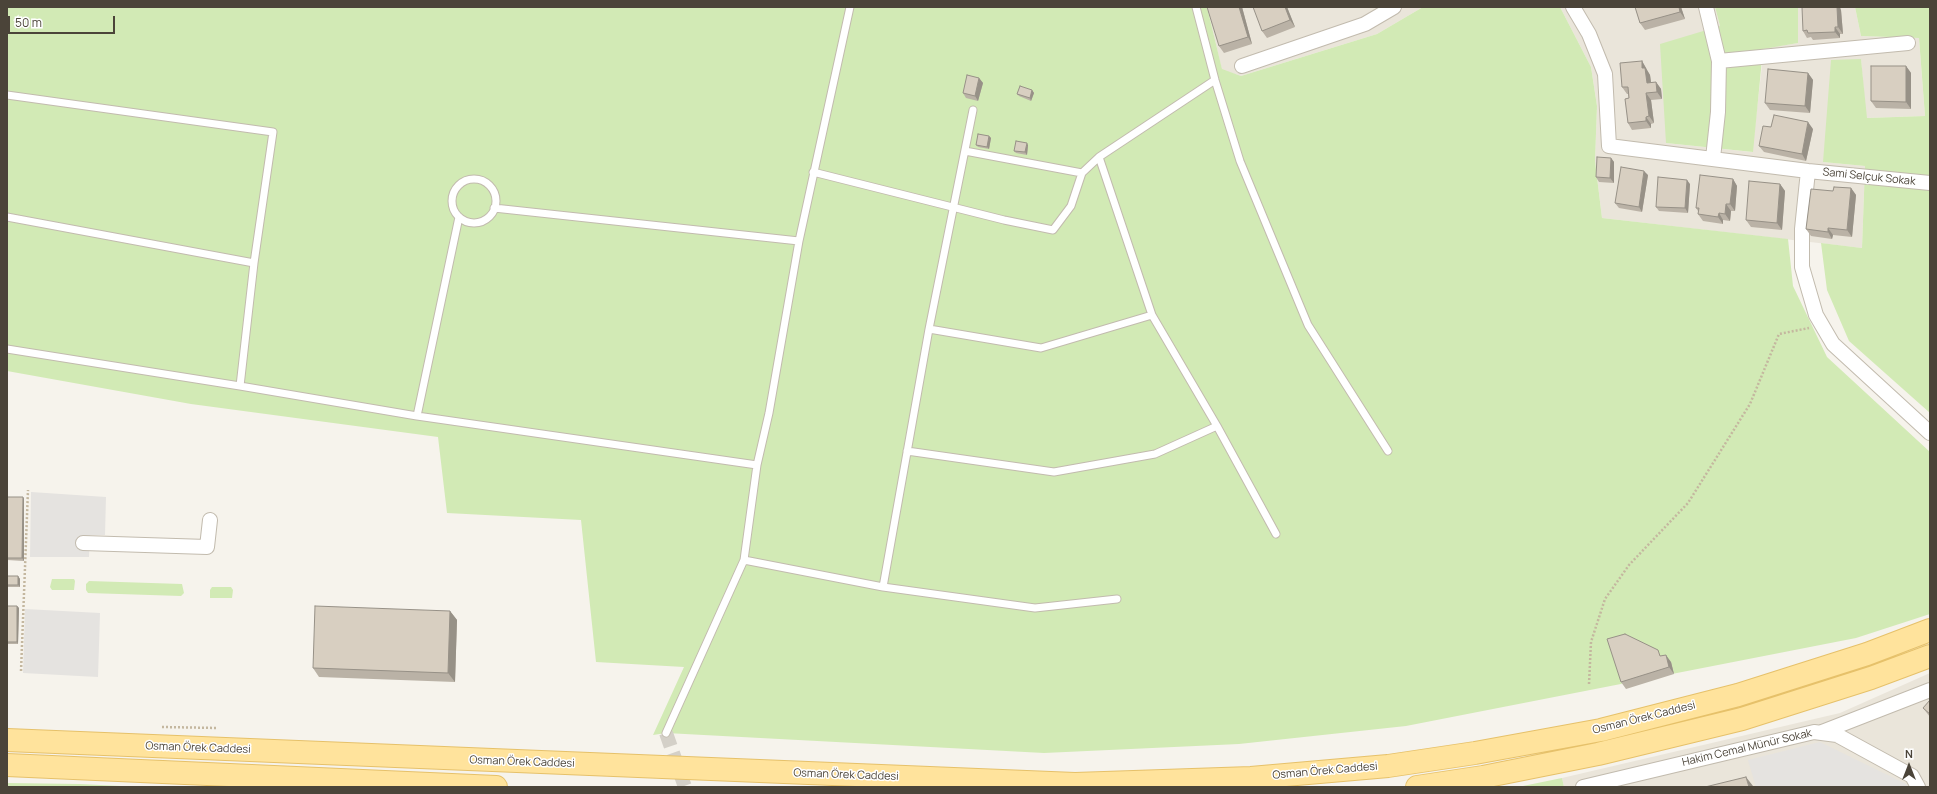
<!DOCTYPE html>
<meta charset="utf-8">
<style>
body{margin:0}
#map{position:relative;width:1937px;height:794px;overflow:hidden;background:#f6f3ec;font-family:Manrope,sans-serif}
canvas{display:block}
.frame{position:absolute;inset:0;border:8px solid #4b4439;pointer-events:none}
.north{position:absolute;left:1889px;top:746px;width:40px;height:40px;-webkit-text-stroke:3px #fff;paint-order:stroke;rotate:0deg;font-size:11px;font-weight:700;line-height:16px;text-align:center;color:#4b4439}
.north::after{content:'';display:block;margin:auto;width:14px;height:18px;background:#4b4439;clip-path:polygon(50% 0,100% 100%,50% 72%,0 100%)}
.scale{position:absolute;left:8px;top:16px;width:107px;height:18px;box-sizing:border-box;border:2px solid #4b4439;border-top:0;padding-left:5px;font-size:12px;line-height:14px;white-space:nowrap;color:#4b4439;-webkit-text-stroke:3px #fff;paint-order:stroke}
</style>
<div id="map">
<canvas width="1937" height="794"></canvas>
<div class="frame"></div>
<div class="north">N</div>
<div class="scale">50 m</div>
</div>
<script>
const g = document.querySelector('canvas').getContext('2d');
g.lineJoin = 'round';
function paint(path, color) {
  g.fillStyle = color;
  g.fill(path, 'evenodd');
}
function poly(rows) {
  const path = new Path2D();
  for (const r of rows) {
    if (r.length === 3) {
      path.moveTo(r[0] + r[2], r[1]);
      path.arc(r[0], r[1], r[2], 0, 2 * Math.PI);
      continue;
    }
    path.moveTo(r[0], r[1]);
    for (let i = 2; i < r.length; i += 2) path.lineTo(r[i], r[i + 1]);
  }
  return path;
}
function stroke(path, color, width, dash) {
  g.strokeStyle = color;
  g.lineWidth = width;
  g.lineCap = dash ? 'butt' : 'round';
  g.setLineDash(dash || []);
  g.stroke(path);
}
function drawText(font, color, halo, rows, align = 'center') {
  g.font = font + ' Manrope,sans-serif';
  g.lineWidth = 3;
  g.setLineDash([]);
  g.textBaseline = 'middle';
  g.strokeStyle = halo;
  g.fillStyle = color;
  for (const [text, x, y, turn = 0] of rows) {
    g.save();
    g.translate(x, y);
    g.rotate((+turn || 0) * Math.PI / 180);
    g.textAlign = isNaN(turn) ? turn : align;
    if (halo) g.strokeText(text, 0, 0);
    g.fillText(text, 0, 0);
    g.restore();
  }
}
paint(poly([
 [1207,7,1423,7,1377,34,1241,76,1222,70],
 [1560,7,1715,7,1720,26,1666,143,1752,152,1764,48,1798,43,1798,7,1855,7,1861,36,1919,38,1925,116,1866,118,1861,60,1823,162,1865,166,1862,248,1602,218,1595,161,1597,106,1591,67],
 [1930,673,1930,787,1564,787,1562,778,1840,713]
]), '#eae5da');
paint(poly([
 [7,7,1207,7,1222,69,1241,76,1377,34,1423,7,1560,7,1591,67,1597,106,1595,161,1602,218,1788,239,1793,286,1827,357,1930,452,1930,614,1856,638,1406,726,1239,744,1044,753,666,733,653,735,684,667,596,662,581,520,447,513,438,437,191,404,7,371],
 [1715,7,1798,7,1798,43,1763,49,1753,152,1666,143,1660,44,1720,26],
 [1855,7,1930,7,1930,413,1849,341,1827,290,1821,243,1862,248,1865,166,1823,162,1831,60,1861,59,1867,118,1925,116,1919,38,1861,36],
 [52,579,74,579,75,581,74,590,52,590,50,587],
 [89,581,182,584,184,593,181,596,88,593,86,590,86,584],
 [212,587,231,587,233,590,232,598,210,598,210,590],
 [1562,778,1564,787,1518,787],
 [7,783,80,784,142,787,7,787]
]), '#d2eab5');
paint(poly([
 [31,492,106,497,105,535,90,535,89,557,30,557],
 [25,609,100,613,98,677,23,673],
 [1820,742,1906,784,1908,787,1756,787,1748,760]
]), '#e5e3e0');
stroke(poly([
 [666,733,685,787]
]), '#d4d0c8', 14, [14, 7]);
const service = poly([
 [1196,7,1215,80,1240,161,1308,325,1388,451],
 [7,95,273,132,254,263,240,386],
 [965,151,1082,173],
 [1099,157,1152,315,1217,426,1276,534],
 [813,172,1004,220,1053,230,1071,206,1082,173,1099,157,1215,80],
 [474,201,22],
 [494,208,799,241],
 [7,217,254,263],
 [929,329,1041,348,1152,315],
 [7,349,240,386,417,416,757,465],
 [417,416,459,217],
 [907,451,1054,472,1155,454,1217,426],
 [744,560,757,465,769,413,799,241,850,7],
 [883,587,929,329,973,110],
 [666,733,744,560,883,587,1035,608,1117,599]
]);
const minor = poly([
 [1573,7,1589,34,1605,74,1609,146,1808,171,1930,183],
 [1706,7,1719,61,1718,112,1713,158],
 [1719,61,1908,43],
 [1242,66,1365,24,1394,7],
 [1808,171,1802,229,1802,267,1816,315,1833,344,1930,433],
 [83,543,207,547,210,520],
 [1822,732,1930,690],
 [1583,787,1814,732,1837,735,1912,776,1918,787]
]);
const primary = poly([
 [7,740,1075,784,1251,778,1388,766,1475,753,1601,730,1738,695,1867,654,1930,630],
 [7,765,496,787],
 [1417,787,1483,777,1598,754,1742,719,1871,678,1930,656]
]);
stroke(service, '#c2bbae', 9);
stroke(minor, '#c2bbae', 16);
stroke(primary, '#e6c16a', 24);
stroke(poly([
 [21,671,28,490],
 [1589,684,1591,642,1605,599,1629,565,1688,503,1750,404,1779,334,1809,328],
 [162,727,217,728]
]), '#c4b79f', 2.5, [2, 2]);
stroke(service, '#fff', 7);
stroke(minor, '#fff', 14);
stroke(primary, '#ffe39c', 22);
paint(poly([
 [1242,7,1252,44,1224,53,1219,46],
 [1287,7,1295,27,1267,38,1262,31],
 [1635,7,1681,7,1685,19,1645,30,1640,23],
 [1841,10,1843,34,1840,34,1840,38,1813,40,1811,37,1807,38,1803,31],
 [1642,61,1646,68,1647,70,1650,75,1651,82,1656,82,1661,89,1662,99,1651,100,1654,123,1651,124,1651,128,1632,130,1628,123,1629,98,1628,94,1627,94,1622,87],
 [1906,66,1911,73,1911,109,1876,108,1871,101],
 [1808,73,1813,80,1810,113,1770,110,1765,103],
 [979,78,983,83,978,101,966,98,963,93],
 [1032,90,1034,93,1031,101,1019,96,1017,94],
 [1813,129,1806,161,1764,152,1759,146],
 [989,136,991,138,989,149,978,147,976,145],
 [1028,145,1027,155,1016,153,1014,151],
 [1611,158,1614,162,1614,183,1599,182,1596,177],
 [1648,175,1642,212,1619,208,1615,203],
 [1733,179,1737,186,1735,211,1731,211,1730,221,1723,220,1723,224,1703,221,1698,214,1698,211,1696,208],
 [1690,184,1688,213,1659,211,1656,207],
 [1780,184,1785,191,1782,230,1751,227,1746,220],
 [1851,188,1856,195,1852,237,1833,235,1832,239,1811,236,1806,229],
 [7,497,23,497,24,499,24,561,7,560],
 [7,576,18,576,20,579,20,587,7,587],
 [7,606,17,606,19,608,18,644,7,644],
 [450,611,457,620,455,682,319,677,313,668],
 [1662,656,1671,662,1674,674,1626,689,1621,682],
 [1923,708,1930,714,1930,717]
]), '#bab2a6');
paint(poly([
 [1239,7,1242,7,1252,44,1248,37],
 [1285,7,1287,7,1295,27,1290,20],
 [1679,7,1681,7,1685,19,1680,12],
 [1835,7,1840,7,1841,10,1843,34,1838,27],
 [1835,27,1840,34,1840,38,1835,32],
 [1642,61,1646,68,1647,70,1650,75,1652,90,1647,83,1642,68],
 [1906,66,1911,73,1911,109,1906,102],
 [1808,73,1813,80,1810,113,1805,106],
 [979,78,983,83,978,101,975,96],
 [1656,82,1661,89,1662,99,1657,92],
 [1032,90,1034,93,1031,101,1030,98],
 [1646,93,1651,100,1654,123,1649,116],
 [1646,117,1651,124,1651,128,1646,121],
 [1808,122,1813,129,1806,161,1802,154],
 [989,136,991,138,989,149,987,147],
 [1027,143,1028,145,1027,155,1025,152],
 [1611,158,1614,162,1614,183,1610,178],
 [1644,171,1648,175,1642,212,1639,207],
 [1733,179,1737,186,1735,211,1730,204],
 [1687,180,1690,184,1688,213,1685,208],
 [1780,184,1785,191,1782,230,1777,223],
 [1851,188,1856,195,1852,237,1847,230],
 [1726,204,1731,211,1730,221,1725,214],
 [1719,213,1723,220,1723,224,1718,217],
 [1828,228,1833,235,1832,239,1828,232],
 [23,497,24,499,24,561,22,558],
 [18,576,20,579,20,587,18,585],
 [17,606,19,608,18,644,17,642],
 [450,611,457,620,455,682,448,673],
 [1666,655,1671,662,1674,674,1669,667],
 [1746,777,1753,786,1753,787,1749,787]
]), '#979187');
const building = poly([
 [1207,7,1239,7,1248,37,1219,46,1207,7],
 [1253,7,1285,7,1290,20,1262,31,1253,7],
 [1635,7,1679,7,1680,12,1640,23,1635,7],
 [1802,7,1837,7,1838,27,1835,27,1835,32,1808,33,1807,30,1803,31,1802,7],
 [1642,61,1642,68,1645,68,1647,83,1656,82,1657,92,1646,93,1649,116,1646,117,1646,121,1628,123,1625,99,1629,98,1628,87,1622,87,1620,63,1642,61],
 [1871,66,1906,66,1906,102,1871,101,1871,66],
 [1768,69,1808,73,1805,106,1765,103,1768,69],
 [967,75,979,78,975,96,963,93,967,75],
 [1020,86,1032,90,1030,98,1017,94,1020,86],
 [1774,115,1808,122,1802,154,1759,146,1763,126,1771,127,1774,115],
 [978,134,989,136,987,147,976,145,978,134],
 [1016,141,1027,143,1025,152,1014,151,1016,141],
 [1597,157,1611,158,1610,178,1596,177,1597,157],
 [1621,167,1644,171,1639,207,1615,203,1621,167],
 [1700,175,1733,179,1730,204,1726,204,1725,214,1719,213,1718,217,1698,214,1699,208,1696,208,1700,175],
 [1658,177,1687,180,1685,208,1656,207,1658,177],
 [1749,181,1780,184,1777,223,1746,220,1749,181],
 [1834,187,1851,188,1847,230,1828,228,1828,232,1806,229,1811,189,1833,191,1834,187],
 [7,497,23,497,22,558,7,558,7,497],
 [7,576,18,576,18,585,7,585,7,576],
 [7,606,17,606,17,642,7,642,7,606],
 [315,606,450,611,448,673,313,668,315,606],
 [1625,634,1658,650,1660,656,1666,655,1669,667,1621,682,1607,639,1625,634],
 [1930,700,1930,714,1923,708,1930,700],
 [1746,777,1749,787,1705,787,1746,777]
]);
paint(building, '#d8cfc1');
stroke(building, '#979187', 1);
drawText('11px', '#4b4439', '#fff', [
 ["Sami Selçuk Sokak",1869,177,6],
 ["Osman Örek Caddesi",1644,718,-14],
 ["Osman Örek Caddesi",198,748,2],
 ["Hakim Cemal Münür Sokak",1747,748,-13],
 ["Osman Örek Caddesi",522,762,2],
 ["Osman Örek Caddesi",1325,771,-5],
 ["Osman Örek Caddesi",846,775,2]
]);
</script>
